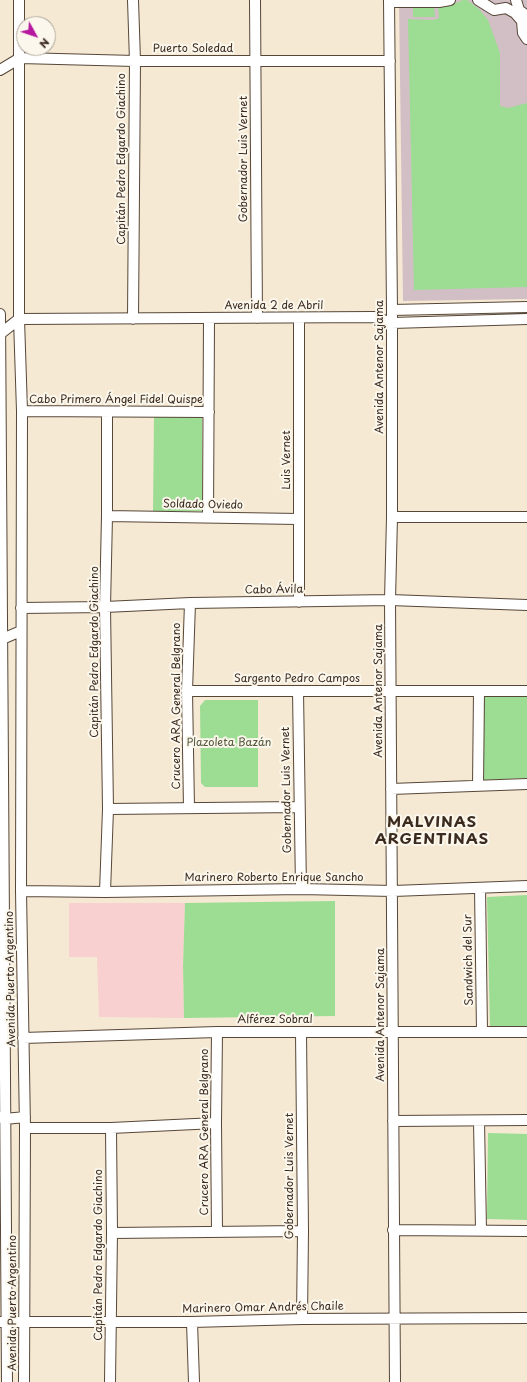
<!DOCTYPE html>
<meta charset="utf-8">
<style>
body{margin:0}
#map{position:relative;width:527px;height:1382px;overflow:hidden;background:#f5e9d3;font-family:"Playpen Sans",sans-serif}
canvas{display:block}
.north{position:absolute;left:16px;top:16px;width:40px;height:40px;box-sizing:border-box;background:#fbf7ec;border:1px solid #aea59a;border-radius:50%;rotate:130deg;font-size:11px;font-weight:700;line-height:16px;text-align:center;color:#3b2a1e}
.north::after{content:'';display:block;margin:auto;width:14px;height:18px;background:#b5179e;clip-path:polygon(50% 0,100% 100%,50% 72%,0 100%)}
</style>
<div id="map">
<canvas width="527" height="1382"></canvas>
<div class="north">N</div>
</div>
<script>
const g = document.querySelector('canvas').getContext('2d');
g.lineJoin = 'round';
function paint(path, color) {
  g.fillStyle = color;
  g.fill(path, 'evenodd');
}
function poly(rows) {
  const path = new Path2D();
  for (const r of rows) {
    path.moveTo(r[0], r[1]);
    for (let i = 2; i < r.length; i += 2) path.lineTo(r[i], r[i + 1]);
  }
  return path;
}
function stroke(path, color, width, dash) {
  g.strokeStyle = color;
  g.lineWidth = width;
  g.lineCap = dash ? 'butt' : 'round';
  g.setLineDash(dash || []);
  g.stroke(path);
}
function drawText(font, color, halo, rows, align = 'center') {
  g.font = font + ' "Playpen Sans",sans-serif';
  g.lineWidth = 4;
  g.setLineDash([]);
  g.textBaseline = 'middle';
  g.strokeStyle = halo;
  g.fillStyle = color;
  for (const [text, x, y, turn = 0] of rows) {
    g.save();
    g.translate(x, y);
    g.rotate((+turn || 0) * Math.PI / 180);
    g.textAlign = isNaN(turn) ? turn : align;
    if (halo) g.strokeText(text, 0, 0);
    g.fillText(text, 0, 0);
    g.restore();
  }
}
paint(poly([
 [69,903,185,903,183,966,184,1018,99,1017,97,957,69,957]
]), '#f7d0cf');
paint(poly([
 [399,0,527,0,527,299,403,301]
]), '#d2bec5');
paint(poly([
 [463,0,467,0,479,9,488,20,500,53,500,106,508,108,527,103,527,287,414,290,408,19,433,20,439,18,438,7,447,7],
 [413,6,434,6,435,17,413,17],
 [154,416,202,416,202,511,153,511],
 [483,697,527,697,527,778,483,780],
 [205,700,258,700,258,787,205,787,201,783,200,706],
 [527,895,527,1027,490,1027,487,897],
 [335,901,335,1016,184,1018,183,966,185,903],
 [488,1133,527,1134,527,1220,487,1219]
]), '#9cdd93');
const minor = poly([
 [19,0,19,319,22,411,21,891,25,1128,24,1382],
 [255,0,257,318],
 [389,0,392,310,392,517,390,600,395,1382],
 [478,0,494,10,506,8,515,13,522,21,523,33,527,39],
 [516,0,519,10,527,16],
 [389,2,439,2,450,0],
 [0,70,20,58,135,61,390,61],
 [392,310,527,307],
 [0,314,7,1382],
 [299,318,299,602],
 [133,319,135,61,133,0],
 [0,334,19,319,374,317,392,323,527,319],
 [22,411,209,412],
 [107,516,299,519],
 [208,517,209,318],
 [392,517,527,517],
 [21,608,105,607,190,603,390,600,527,605],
 [0,640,21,631],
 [187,691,527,691],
 [298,691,301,889],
 [478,786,479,691],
 [391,789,527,784],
 [189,808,187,691,190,603],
 [108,809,299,807],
 [480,888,482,1032],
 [21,891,105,892,301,889,393,891,527,886],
 [105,892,108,809,105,607,107,516,107,412],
 [217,1032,216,1123,217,1232],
 [301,1032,303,1231,302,1319],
 [23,1038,217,1032,527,1032],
 [0,1117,5,1119,25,1117],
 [393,1121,527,1120],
 [479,1121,481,1230],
 [25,1128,111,1128,216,1123],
 [393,1230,527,1231],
 [112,1233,303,1231],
 [0,1322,192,1322,302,1319,527,1318],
 [192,1322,194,1382],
 [110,1382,112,1233,111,1128]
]);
stroke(minor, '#574739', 12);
stroke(minor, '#fff', 10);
drawText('11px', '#3b2a1e', '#fbf7ec', [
 ["Puerto Soledad",193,49],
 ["Capitán Pedro Edgardo Giachino",122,159,-90],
 ["Gobernador Luis Vernet",244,159,-90],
 ["Avenida 2 de Abril",274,306],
 ["Avenida Antenor Sajama",380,367,-90],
 ["Cabo Primero Ángel Fidel Quispe",116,400],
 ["Luis Vernet",287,460,-90],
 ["Soldado Oviedo",203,505,1],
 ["Cabo Ávila",274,590,-1],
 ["Capitán Pedro Edgardo Giachino",95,652,-90],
 ["Sargento Pedro Campos",297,679],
 ["Avenida Antenor Sajama",379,691,-90],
 ["Crucero ARA General Belgrano",177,706,-90],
 ["Gobernador Luis Vernet",287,790,-91],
 ["Marinero Roberto Enrique Sancho",274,878],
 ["Sandwich del Sur",469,960,-91],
 ["Avenida Puerto Argentino",11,979,-91],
 ["Avenida Antenor Sajama",381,1015,-90],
 ["Alférez Sobral",275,1020],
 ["Crucero ARA General Belgrano",205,1132,-90],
 ["Gobernador Luis Vernet",290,1176,-90],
 ["Capitán Pedro Edgardo Giachino",99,1255,-90],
 ["Avenida Puerto Argentino",13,1303,-90],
 ["Marinero Omar Andrés Chaile",263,1308,-1]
]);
drawText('11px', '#53573b', '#fbf7ec', [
 ["Plazoleta Bazán",229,743]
]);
g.letterSpacing = '1px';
drawText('bold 15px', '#3b2a1e', '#fbf7ec', [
 ["MALVINAS",432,823],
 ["ARGENTINAS",432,840]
]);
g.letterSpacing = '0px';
</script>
